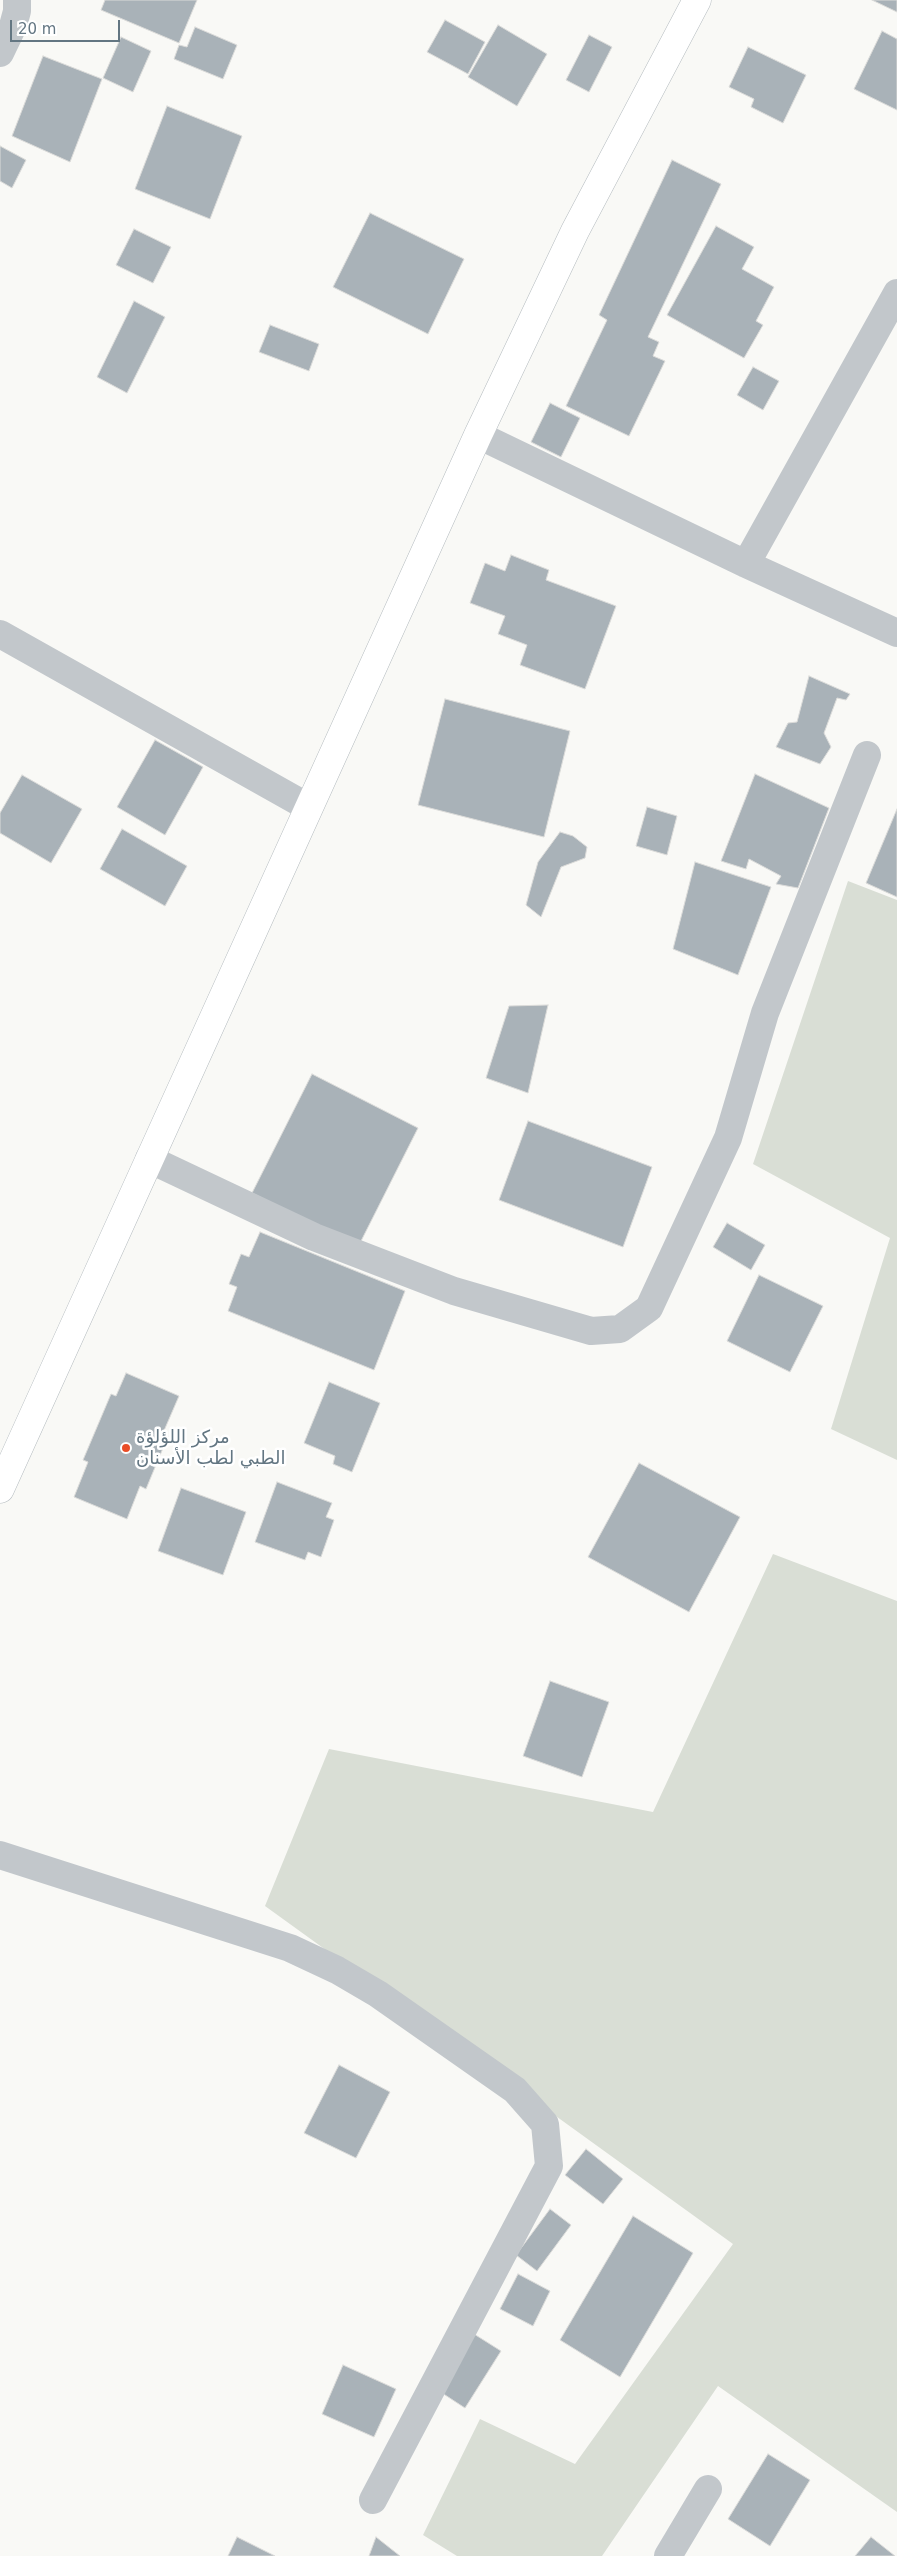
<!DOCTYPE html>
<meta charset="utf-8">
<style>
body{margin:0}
#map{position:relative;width:897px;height:2556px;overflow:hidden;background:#f9f9f6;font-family:"DejaVu Sans",sans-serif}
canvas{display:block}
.scale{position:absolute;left:10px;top:20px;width:110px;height:22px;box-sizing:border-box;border:2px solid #637682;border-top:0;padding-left:6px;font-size:15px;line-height:18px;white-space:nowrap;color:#637682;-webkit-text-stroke:4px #fff;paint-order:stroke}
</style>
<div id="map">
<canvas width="897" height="2556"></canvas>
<div class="scale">20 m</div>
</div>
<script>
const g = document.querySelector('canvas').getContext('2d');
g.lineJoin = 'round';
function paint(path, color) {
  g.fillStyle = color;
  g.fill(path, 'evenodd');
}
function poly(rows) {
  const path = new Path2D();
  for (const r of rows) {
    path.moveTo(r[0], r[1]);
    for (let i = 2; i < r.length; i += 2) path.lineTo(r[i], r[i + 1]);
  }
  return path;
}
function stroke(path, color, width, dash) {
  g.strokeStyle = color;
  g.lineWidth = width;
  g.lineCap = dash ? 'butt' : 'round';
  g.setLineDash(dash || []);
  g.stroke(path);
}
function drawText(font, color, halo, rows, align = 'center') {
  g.font = font + ' "DejaVu Sans","Noto Naskh Arabic",sans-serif';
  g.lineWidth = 5;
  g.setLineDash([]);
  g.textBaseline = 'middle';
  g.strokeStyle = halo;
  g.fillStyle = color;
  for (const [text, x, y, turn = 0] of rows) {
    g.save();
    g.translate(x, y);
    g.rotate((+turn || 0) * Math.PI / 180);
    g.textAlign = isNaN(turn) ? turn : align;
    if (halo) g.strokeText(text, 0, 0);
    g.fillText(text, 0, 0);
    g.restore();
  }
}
paint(poly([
 [848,881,897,900,897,1460,831,1429,890,1238,753,1164],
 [773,1554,897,1601,897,2512,718,2386,602,2556,457,2556,423,2535,480,2419,575,2464,733,2244,265,1906,329,1749,653,1812]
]), '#d9ded5');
const building = poly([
 [105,0,197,0,179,43,101,10,105,0],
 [872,0,897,0,897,12,872,0],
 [445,20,485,42,468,74,427,52,445,20],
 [498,25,547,54,517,106,468,77,498,25],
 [195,27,237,45,223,79,174,59,179,45,187,47,195,27],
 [882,31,897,39,897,110,854,89,882,31],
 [589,35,612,47,589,92,566,80,589,35],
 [121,37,151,51,133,92,103,78,121,37],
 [748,47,806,75,783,123,751,107,754,99,729,87,748,47],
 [43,56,102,79,70,162,12,136,43,56],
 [167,106,242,136,210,219,135,189,167,106],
 [0,146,26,160,12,188,0,181,0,146],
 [672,160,721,184,648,337,659,342,653,356,665,361,629,436,566,406,607,320,599,315,672,160],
 [370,213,464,259,428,334,333,287,370,213],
 [716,226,754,247,742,269,774,287,756,321,763,325,744,358,667,315,716,226],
 [134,229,171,247,153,283,116,265,134,229],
 [134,301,165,317,127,393,97,377,134,301],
 [270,325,319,344,309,371,259,352,270,325],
 [753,367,779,381,763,410,737,395,753,367],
 [550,403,580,418,561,457,531,442,550,403],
 [511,555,549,570,546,580,616,606,585,689,520,665,527,645,498,634,505,616,470,603,485,563,505,571,511,555],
 [809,676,850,694,846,700,837,698,824,733,831,747,820,764,776,747,788,723,797,722,809,676],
 [445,699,570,731,544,837,418,805,445,699],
 [155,740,203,767,165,835,117,807,155,740],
 [755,774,829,808,798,888,776,884,781,876,749,859,746,869,721,861,755,774],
 [22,775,82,809,51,863,0,833,0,813,22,775],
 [647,807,677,816,667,855,636,846,647,807],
 [897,809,897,897,866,883,897,809],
 [122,829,187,866,165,906,100,869,122,829],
 [560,832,573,836,587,847,585,858,561,867,541,917,526,905,538,862,560,832],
 [695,862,771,887,738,975,673,949,695,862],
 [548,1005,528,1093,486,1078,509,1006,548,1005],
 [312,1074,418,1128,358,1247,252,1193,312,1074],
 [528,1121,652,1167,623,1247,499,1200,528,1121],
 [727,1223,765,1245,751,1270,713,1247,727,1223],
 [260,1232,405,1291,374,1370,228,1311,237,1287,229,1284,241,1254,249,1257,260,1232],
 [759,1275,823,1306,790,1372,727,1341,759,1275],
 [126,1373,179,1396,163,1433,168,1436,146,1489,140,1486,127,1519,74,1497,88,1462,83,1460,111,1394,116,1396,126,1373],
 [329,1382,380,1403,352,1472,333,1464,335,1456,304,1443,329,1382],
 [639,1463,740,1517,689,1612,588,1557,639,1463],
 [277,1482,332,1503,326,1517,334,1520,321,1557,308,1552,305,1560,255,1542,277,1482],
 [181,1488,246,1512,223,1575,158,1551,181,1488],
 [550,1681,609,1702,582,1777,523,1756,550,1681],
 [339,2065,390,2092,356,2158,304,2133,339,2065],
 [586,2149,623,2179,603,2204,565,2175,586,2149],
 [550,2209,571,2225,537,2271,516,2255,550,2209],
 [633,2216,693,2253,620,2377,560,2340,633,2216],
 [518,2274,550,2291,533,2326,500,2309,518,2274],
 [474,2334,501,2351,465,2408,439,2391,474,2334],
 [343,2365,396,2389,374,2437,322,2414,343,2365],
 [768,2454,810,2480,770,2546,728,2519,768,2454],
 [237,2537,275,2556,228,2556,237,2537],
 [376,2537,400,2556,369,2556,376,2537],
 [871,2537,895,2556,855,2556,871,2537]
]);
paint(building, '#a9b2b8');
stroke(building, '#dbdbd9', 1);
const secondary = poly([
 [0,1489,478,435,575,231,697,0]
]);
stroke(secondary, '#b4bbbf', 29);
stroke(poly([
 [0,53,13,26,17,11,17,0],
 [478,435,746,564,897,633],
 [746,564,897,293],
 [0,634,308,807],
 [149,1159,314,1237,454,1291,591,1331,620,1329,649,1308,728,1138,765,1013,867,755],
 [0,1855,290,1948,337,1970,378,1994,515,2090,545,2124,549,2166,373,2500],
 [668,2556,708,2489]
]), '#c2c7cb', 28);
stroke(secondary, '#fff', 28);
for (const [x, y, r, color] of [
 [126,1448,5,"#e94d27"]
]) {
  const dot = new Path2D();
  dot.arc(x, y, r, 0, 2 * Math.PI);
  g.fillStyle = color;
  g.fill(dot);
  stroke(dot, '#fff', 2);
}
drawText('18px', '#637682', '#fff', [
 ["مركز اللؤلؤة",136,1438],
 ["الطبي لطب الأسنان",136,1459]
], 'left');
</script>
